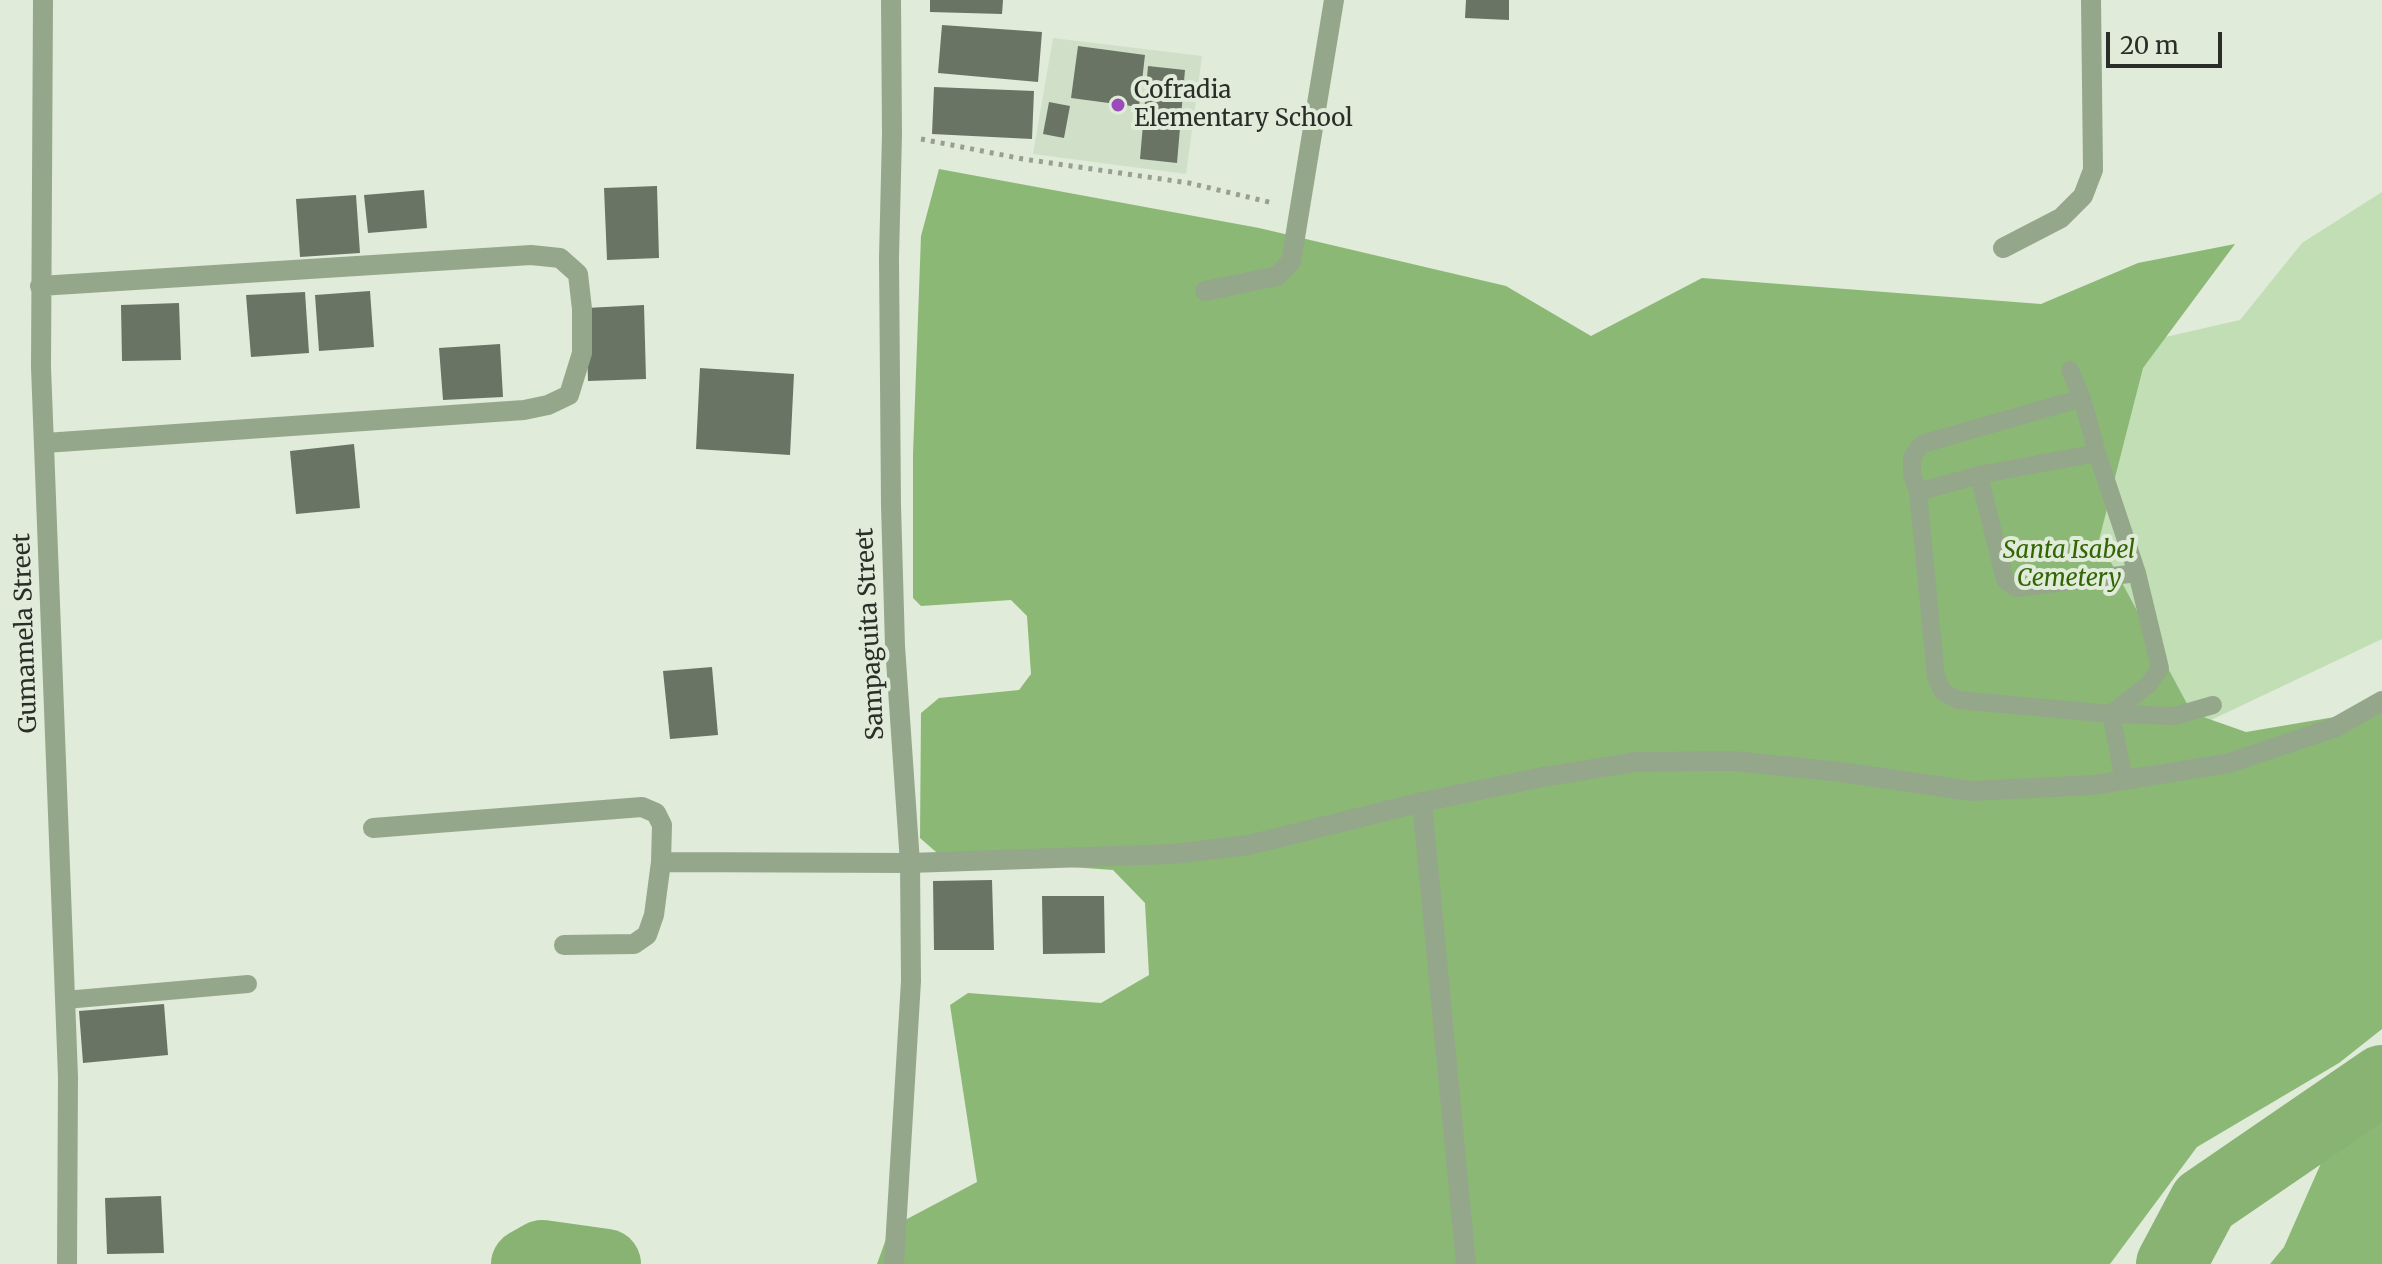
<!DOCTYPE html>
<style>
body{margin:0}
#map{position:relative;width:2382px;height:1264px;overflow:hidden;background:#e0ebda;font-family:Merriweather,serif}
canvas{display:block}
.scale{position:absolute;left:2106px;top:32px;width:116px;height:36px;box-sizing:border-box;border:4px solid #2a2e28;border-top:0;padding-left:10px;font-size:24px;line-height:28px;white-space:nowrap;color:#2a2e28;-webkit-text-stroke:6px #e0ebda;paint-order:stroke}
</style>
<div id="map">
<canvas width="2382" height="1264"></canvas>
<div class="scale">20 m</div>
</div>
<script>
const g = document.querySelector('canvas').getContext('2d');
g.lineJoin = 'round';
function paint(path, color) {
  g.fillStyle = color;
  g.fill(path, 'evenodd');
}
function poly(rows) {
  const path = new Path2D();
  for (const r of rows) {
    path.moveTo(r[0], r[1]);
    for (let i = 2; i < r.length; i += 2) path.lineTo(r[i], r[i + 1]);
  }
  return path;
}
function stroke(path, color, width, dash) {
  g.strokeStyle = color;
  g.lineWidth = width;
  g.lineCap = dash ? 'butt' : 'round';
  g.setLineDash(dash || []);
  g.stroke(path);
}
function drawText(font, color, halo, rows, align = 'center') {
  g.font = font + ' Merriweather,serif';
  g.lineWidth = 8;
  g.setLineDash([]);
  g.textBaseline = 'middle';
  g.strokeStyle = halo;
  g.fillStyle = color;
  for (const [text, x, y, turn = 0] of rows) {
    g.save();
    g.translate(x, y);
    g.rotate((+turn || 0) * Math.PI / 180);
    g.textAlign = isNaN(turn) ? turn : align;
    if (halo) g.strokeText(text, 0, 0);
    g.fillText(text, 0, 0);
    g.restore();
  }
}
paint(poly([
 [1053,38,1202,56,1186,174,1033,154]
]), '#d0e0c8');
paint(poly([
 [2382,192,2382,639,2116,765,1824,415,2240,320,2302,243]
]), '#c2deb5');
paint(poly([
 [939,169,1259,228,1506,286,1591,336,1702,278,2041,304,2138,263,2235,244,2143,368,2099,540,2192,713,2246,732,2382,709,2382,1029,2339,1063,2197,1147,2110,1264,877,1264,890,1228,977,1182,950,1005,968,993,1101,1003,1149,975,1145,903,1113,870,943,858,920,838,921,713,939,698,1019,690,1031,674,1027,616,1011,600,921,606,913,598,913,454,921,236],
 [2382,1122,2382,1264,2270,1264,2284,1247,2322,1161]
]), '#8cb876');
stroke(poly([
 [526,1264,542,1255,606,1264],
 [2171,1264,2204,1202,2382,1080]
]), '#88b372', 70);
paint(poly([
 [930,0,1003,0,1002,14,930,12],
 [1466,0,1509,0,1509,20,1465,18],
 [942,25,1042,32,1038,82,938,73],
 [1078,46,1145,55,1139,107,1071,98],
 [1148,66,1185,70,1177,163,1140,159],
 [934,87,1034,91,1032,139,932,134],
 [1049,102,1070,106,1064,138,1043,134],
 [657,186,659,258,607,260,604,188],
 [424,190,427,228,368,233,364,195],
 [356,195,360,253,300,257,296,199],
 [370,291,374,347,319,351,315,295],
 [305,292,309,353,251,357,246,295],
 [179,303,181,360,122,361,121,305],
 [644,305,646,379,588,381,586,308],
 [500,344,503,397,443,400,439,348],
 [700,368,794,374,790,455,696,449],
 [354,444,360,508,296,514,290,451],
 [712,667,718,735,670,739,663,671],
 [992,880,994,950,934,950,933,881],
 [1042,896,1104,896,1105,953,1043,954],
 [164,1004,168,1055,83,1063,79,1011],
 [161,1196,164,1253,107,1254,105,1198]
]), '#6a7465');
stroke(poly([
 [921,139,1023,159,1189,183,1273,203]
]), '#979f92', 5, [4, 6]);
stroke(poly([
 [2070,370,2082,398,2097,453,2137,573,2160,668,2149,684,2111,714,2124,780],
 [2082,398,1922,444,1912,457,1912,475,1918,492,1936,677,1943,692,1958,700,2111,714,2175,716,2213,705],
 [1979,475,2005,580,2016,588,2137,573],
 [1918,492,1979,475,2097,453],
 [65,1000,248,984]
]), '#94a78b', 18);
stroke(poly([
 [43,0,41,367,68,1077,67,1264],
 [891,0,892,134,889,258,891,505,895,646,910,863,911,981,894,1264],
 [2003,248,2061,218,2083,196,2093,170,2091,0],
 [40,286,531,255,560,258,578,274,582,309,582,353,569,395,548,405,524,410,45,443],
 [1205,291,1277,276,1291,262,1334,0],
 [1422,802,1466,1264],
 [373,828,642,807,656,813,662,825,661,862,910,863,1173,854,1249,845,1422,802,1543,777,1635,762,1734,761,1841,772,1971,791,2094,785,2229,763,2336,727,2382,701],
 [564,945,634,944,647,935,654,915,661,862]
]), '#94a78b', 20);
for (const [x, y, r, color] of [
 [1118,105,8,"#9c4bbb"]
]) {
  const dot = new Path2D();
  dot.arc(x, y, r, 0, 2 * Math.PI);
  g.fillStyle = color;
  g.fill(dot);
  stroke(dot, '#e0ebda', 3);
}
drawText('24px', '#2a2e28', '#e0ebda', [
 ["Cofradia",1134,91],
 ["Elementary School",1134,119]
], 'left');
drawText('italic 24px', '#316603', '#e0ebda', [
 ["Santa Isabel",2069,551],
 ["Cemetery",2069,579]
]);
drawText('24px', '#2a2e28', '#e0ebda', [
 ["Gumamela Street",26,633,-92],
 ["Sampaguita Street",871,634,-93]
]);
</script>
